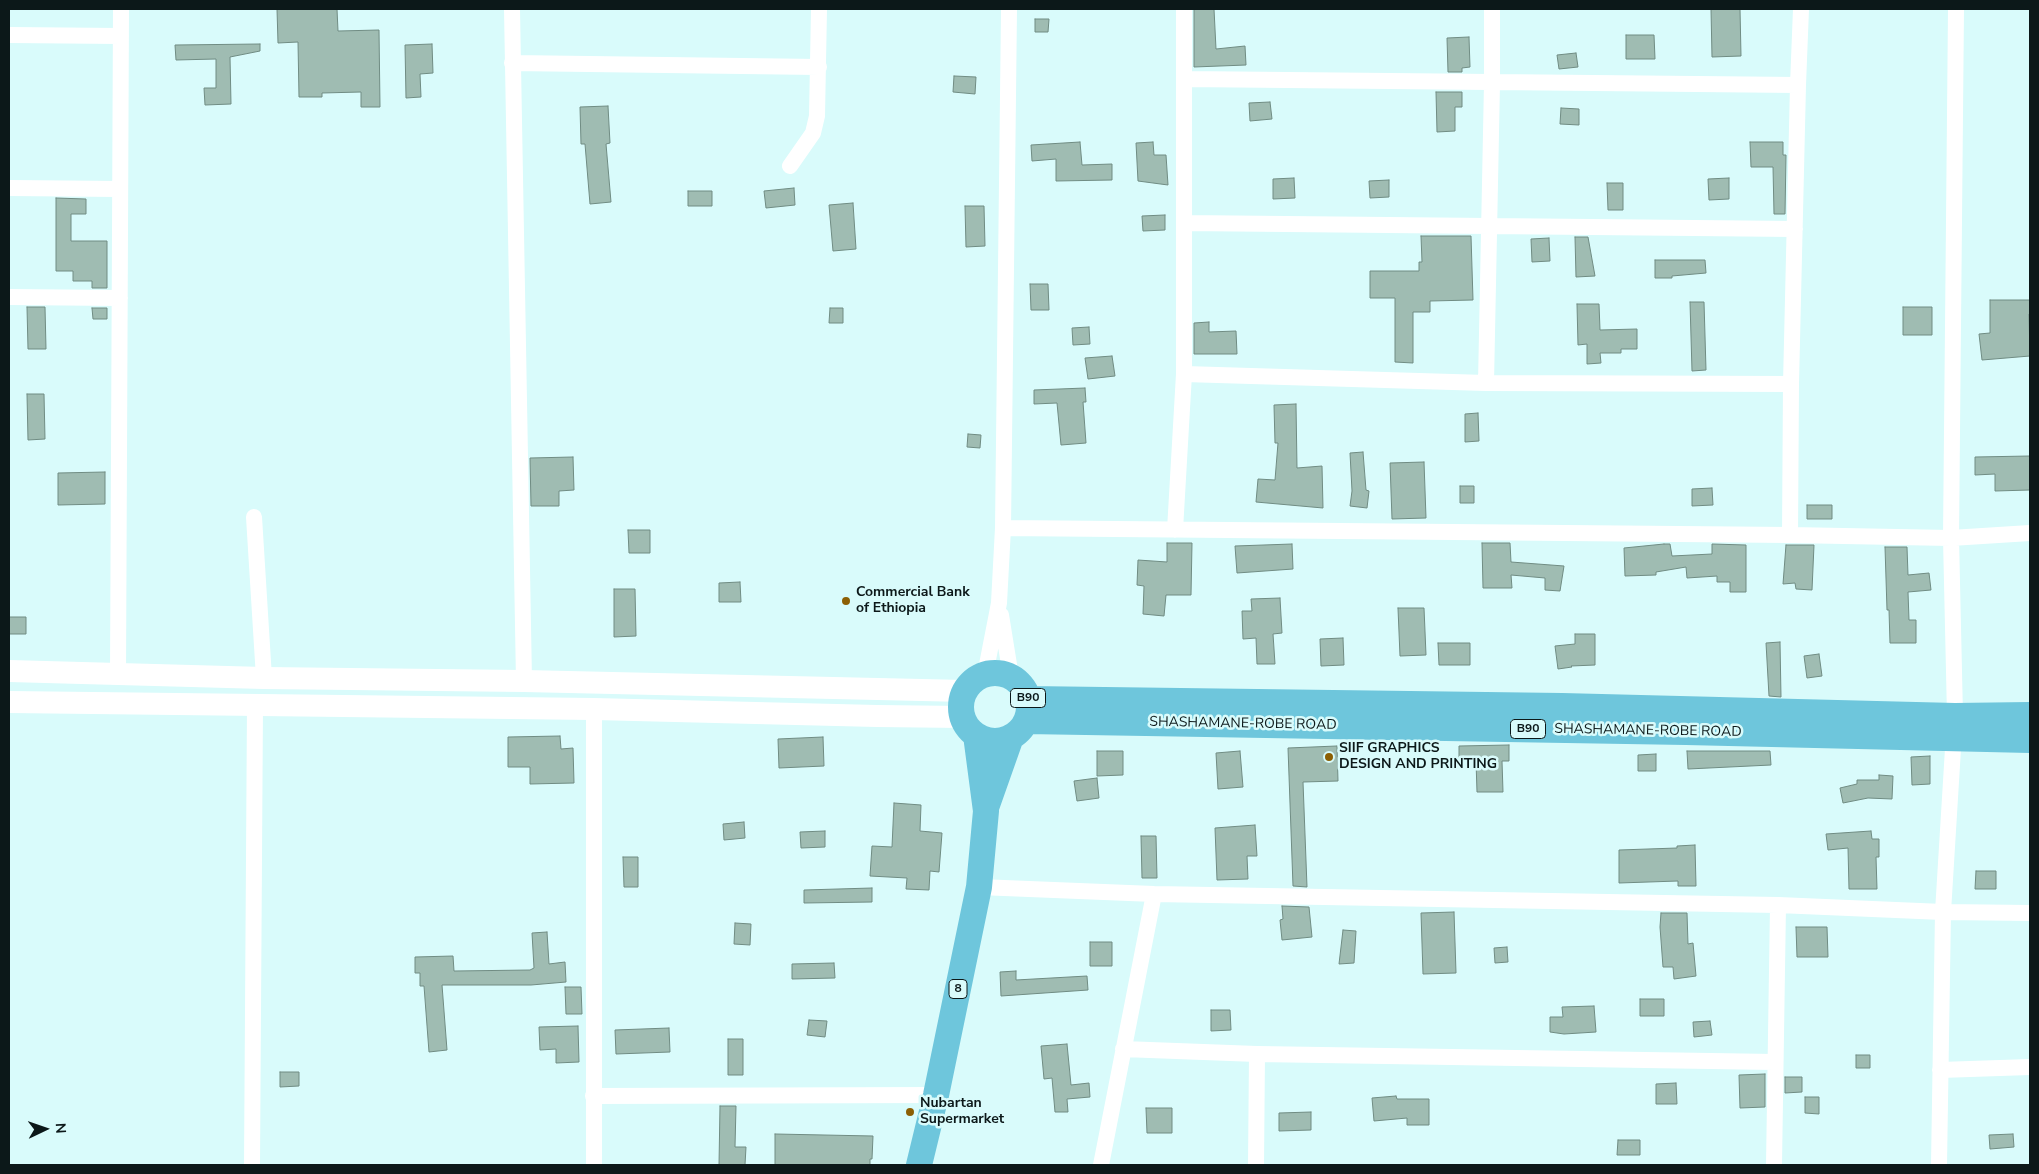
<!DOCTYPE html>
<style>
body{margin:0}
#map{position:relative;width:2039px;height:1174px;overflow:hidden;background:#d9fbfb;font-family:"Nunito Sans",sans-serif}
canvas{display:block}
.frame{position:absolute;inset:0;border:10px solid #0c1819;pointer-events:none}
.north{position:absolute;left:20px;top:1104px;width:50px;height:50px;-webkit-text-stroke:4px #d9fbfb;paint-order:stroke;rotate:87deg;font-size:14px;font-weight:700;line-height:20px;text-align:center;color:#0c1819}
.north::after{content:'';display:block;margin:auto;width:18px;height:22px;background:#0c1819;clip-path:polygon(50% 0,100% 100%,50% 72%,0 100%)}
</style>
<div id="map">
<canvas width="2039" height="1174"></canvas>
<div class="frame"></div>
<div class="north">N</div>
</div>
<script>
const g = document.querySelector('canvas').getContext('2d');
g.lineJoin = 'round';
function paint(path, color) {
  g.fillStyle = color;
  g.fill(path, 'evenodd');
}
function poly(rows) {
  const path = new Path2D();
  for (const r of rows) {
    if (r.length === 3) {
      path.moveTo(r[0] + r[2], r[1]);
      path.arc(r[0], r[1], r[2], 0, 2 * Math.PI);
      continue;
    }
    path.moveTo(r[0], r[1]);
    for (let i = 2; i < r.length; i += 2) path.lineTo(r[i], r[i + 1]);
  }
  return path;
}
function stroke(path, color, width, dash) {
  g.strokeStyle = color;
  g.lineWidth = width;
  g.lineCap = dash ? 'butt' : 'round';
  g.setLineDash(dash || []);
  g.stroke(path);
}
function drawText(font, color, halo, rows, align = 'center') {
  g.font = font + ' "Nunito Sans",sans-serif';
  g.lineWidth = 5;
  g.setLineDash([]);
  g.textBaseline = 'middle';
  g.strokeStyle = halo;
  g.fillStyle = color;
  for (const [text, x, y, turn = 0] of rows) {
    g.save();
    g.translate(x, y);
    g.rotate((+turn || 0) * Math.PI / 180);
    g.textAlign = isNaN(turn) ? turn : align;
    if (halo) g.strokeText(text, 0, 0);
    g.fillText(text, 0, 0);
    g.restore();
  }
}
const building = poly([
 [277,9,337,9,338,31,379,30,380,107,361,107,361,92,322,93,322,97,299,97,298,42,278,43,277,9],
 [1194,9,1214,9,1216,49,1245,46,1246,65,1194,67,1194,9],
 [1711,9,1740,9,1741,56,1712,57,1711,9],
 [1035,19,1049,19,1048,32,1035,32,1035,19],
 [1626,35,1654,35,1655,59,1626,59,1626,35],
 [1469,37,1470,67,1462,68,1462,72,1448,72,1447,38,1469,37],
 [260,44,260,51,230,57,231,104,205,105,204,88,216,88,216,59,176,60,175,45,260,44],
 [432,44,433,73,420,74,421,97,406,98,405,45,432,44],
 [1576,53,1578,67,1559,69,1557,55,1576,53],
 [954,76,976,77,975,94,953,92,954,76],
 [1436,92,1462,92,1462,107,1455,107,1455,131,1437,132,1436,92],
 [1270,102,1272,119,1250,121,1249,103,1270,102],
 [608,106,610,143,606,144,611,202,590,204,585,144,581,144,580,107,608,106],
 [1561,108,1579,109,1579,125,1560,124,1561,108],
 [1080,142,1082,165,1112,164,1112,180,1056,181,1056,159,1032,161,1031,145,1080,142],
 [1153,142,1154,155,1166,155,1168,185,1138,181,1136,143,1153,142],
 [1750,142,1783,142,1783,155,1786,155,1785,214,1774,214,1773,167,1751,167,1750,142],
 [1294,178,1295,198,1273,199,1273,179,1294,178],
 [1729,178,1729,199,1709,200,1708,179,1729,178],
 [1389,180,1389,197,1370,198,1369,181,1389,180],
 [1607,183,1623,183,1623,210,1608,210,1607,183],
 [794,188,795,205,766,208,764,191,794,188],
 [688,191,712,191,712,206,688,206,688,191],
 [56,198,86,199,86,214,71,214,71,241,107,241,107,288,92,288,92,281,73,281,73,271,56,271,56,198],
 [853,203,856,249,833,251,829,205,853,203],
 [965,206,984,206,985,246,966,247,965,206],
 [1165,215,1165,230,1143,231,1142,216,1165,215],
 [1421,236,1471,236,1473,300,1430,301,1430,312,1413,312,1413,363,1395,362,1395,298,1370,298,1370,271,1419,271,1419,262,1422,262,1421,236],
 [1575,237,1588,237,1595,276,1576,277,1575,237],
 [1549,238,1550,261,1532,262,1531,239,1549,238],
 [1655,260,1705,260,1706,273,1672,276,1672,278,1655,278,1655,260],
 [1030,284,1048,284,1049,310,1031,310,1030,284],
 [1990,300,2030,300,2030,314,2029,314,2030,356,1982,360,1979,334,1990,333,1990,300],
 [1690,302,1704,302,1706,370,1692,371,1690,302],
 [1577,304,1599,304,1600,330,1637,329,1637,349,1621,349,1621,353,1600,353,1601,363,1587,364,1587,344,1578,345,1577,304],
 [27,307,45,307,46,349,28,349,27,307],
 [1903,307,1932,307,1932,335,1903,335,1903,307],
 [92,308,107,308,107,319,93,319,92,308],
 [830,308,843,308,843,323,829,323,830,308],
 [1209,322,1209,332,1236,331,1237,354,1194,354,1194,323,1209,322],
 [1089,327,1090,344,1073,345,1072,328,1089,327],
 [1112,356,1115,376,1088,379,1085,358,1112,356],
 [1085,388,1086,402,1083,402,1086,443,1061,445,1057,403,1034,404,1034,390,1085,388],
 [27,394,44,394,45,439,28,440,27,394],
 [1296,404,1297,468,1322,466,1323,508,1256,502,1258,479,1275,480,1278,443,1275,443,1274,405,1296,404],
 [1478,413,1479,441,1465,442,1465,414,1478,413],
 [968,434,981,435,980,448,967,447,968,434],
 [1363,452,1366,490,1369,491,1367,508,1350,506,1352,491,1350,453,1363,452],
 [2030,456,2030,490,1995,491,1995,474,1975,475,1975,457,2030,456],
 [573,457,574,490,559,491,559,506,531,506,530,458,573,457],
 [1424,462,1426,518,1392,519,1390,463,1424,462],
 [105,472,105,504,58,505,58,473,105,472],
 [1460,486,1474,486,1474,503,1460,503,1460,486],
 [1712,488,1713,505,1692,506,1692,489,1712,488],
 [1807,505,1832,505,1832,519,1807,519,1807,505],
 [628,530,650,530,650,553,629,553,628,530],
 [1167,543,1192,543,1191,595,1166,595,1164,616,1143,614,1144,586,1137,585,1138,560,1167,562,1167,543],
 [1482,543,1510,543,1511,562,1564,566,1560,591,1545,590,1545,578,1511,575,1512,588,1483,588,1482,543],
 [1292,544,1293,569,1237,573,1235,546,1292,544],
 [1664,544,1670,544,1672,556,1712,554,1712,544,1746,545,1746,592,1730,592,1730,582,1717,582,1717,576,1687,578,1686,567,1656,572,1656,575,1625,576,1624,548,1664,544],
 [1786,545,1814,545,1812,590,1796,589,1795,583,1783,584,1786,545],
 [1885,547,1907,547,1908,575,1929,573,1931,590,1908,592,1909,620,1916,620,1916,643,1890,643,1889,610,1887,610,1885,547],
 [740,582,741,602,719,602,719,583,740,582],
 [614,589,635,589,636,636,614,637,614,589],
 [1280,598,1282,633,1273,634,1275,664,1257,664,1256,638,1243,639,1242,611,1252,611,1251,599,1280,598],
 [1398,608,1424,608,1426,655,1400,656,1398,608],
 [9,617,26,617,26,634,9,634,9,617],
 [1575,634,1595,634,1595,665,1571,666,1572,667,1558,669,1555,646,1575,644,1575,634],
 [1343,638,1344,665,1321,666,1320,639,1343,638],
 [1780,642,1781,697,1769,696,1766,643,1780,642],
 [1438,643,1470,643,1470,665,1439,665,1438,643],
 [1819,654,1822,676,1807,678,1804,656,1819,654],
 [560,736,561,749,573,748,574,783,530,784,530,767,508,767,508,737,560,736],
 [823,737,824,766,779,768,778,739,823,737],
 [1509,745,1509,761,1502,761,1503,792,1477,792,1476,761,1459,762,1459,746,1509,745],
 [1337,746,1338,781,1303,782,1307,887,1293,886,1288,748,1337,746],
 [1097,751,1123,751,1123,775,1097,776,1097,751],
 [1240,751,1243,787,1218,789,1216,753,1240,751],
 [1687,751,1770,751,1771,765,1688,769,1687,751],
 [1656,754,1656,771,1638,771,1638,755,1656,754],
 [1930,756,1930,784,1912,785,1911,757,1930,756],
 [1879,775,1893,776,1892,799,1868,798,1843,803,1840,788,1857,784,1857,780,1879,780,1879,775],
 [1097,778,1099,798,1077,801,1074,781,1097,778],
 [894,803,921,805,920,831,942,833,939,872,930,871,929,890,906,889,907,878,870,876,872,846,892,847,894,803],
 [744,822,745,838,724,840,723,824,744,822],
 [1255,825,1257,856,1247,856,1248,879,1217,880,1215,828,1255,825],
 [825,831,825,847,801,848,800,832,825,831],
 [1871,831,1872,839,1879,839,1879,857,1876,857,1877,889,1849,889,1848,848,1828,850,1826,834,1871,831],
 [1141,836,1156,836,1157,878,1142,878,1141,836],
 [1695,845,1696,886,1678,886,1678,881,1619,883,1619,850,1677,848,1677,846,1695,845],
 [623,857,638,857,638,887,624,887,623,857],
 [1976,871,1996,871,1996,889,1975,889,1976,871],
 [872,888,872,902,804,903,804,890,872,888],
 [1282,906,1309,907,1312,937,1282,940,1280,920,1283,919,1282,906],
 [1454,912,1456,973,1423,974,1421,913,1454,912],
 [1661,913,1687,913,1688,944,1693,943,1696,976,1674,979,1673,967,1663,967,1660,927,1661,913],
 [735,923,751,924,750,945,734,944,735,923],
 [1796,927,1827,927,1828,957,1797,957,1796,927],
 [1343,930,1356,931,1354,963,1339,964,1343,930],
 [547,932,549,964,565,962,566,982,531,985,442,985,447,1050,429,1052,424,986,420,986,420,973,415,973,415,957,453,956,454,971,530,970,534,968,532,933,547,932],
 [1090,942,1112,942,1112,966,1090,966,1090,942],
 [1507,947,1508,962,1495,963,1494,948,1507,947],
 [834,963,835,978,792,979,792,964,834,963],
 [1016,971,1016,980,1087,976,1088,990,1001,996,1000,972,1016,971],
 [565,987,581,987,582,1014,566,1014,565,987],
 [1640,999,1664,999,1664,1016,1640,1016,1640,999],
 [1594,1006,1596,1032,1564,1034,1550,1032,1550,1017,1563,1017,1562,1007,1594,1006],
 [1211,1010,1230,1010,1231,1030,1211,1031,1211,1010],
 [809,1020,827,1021,825,1037,807,1035,809,1020],
 [1710,1021,1712,1035,1694,1037,1693,1022,1710,1021],
 [578,1026,579,1062,556,1063,556,1049,540,1050,539,1027,578,1026],
 [669,1028,670,1052,616,1054,615,1030,669,1028],
 [728,1039,743,1039,743,1075,728,1075,728,1039],
 [1067,1044,1071,1085,1089,1083,1090,1097,1067,1099,1068,1112,1055,1112,1052,1078,1044,1079,1041,1046,1067,1044],
 [1856,1055,1870,1055,1870,1068,1856,1068,1856,1055],
 [280,1072,299,1072,299,1086,280,1087,280,1072],
 [1765,1074,1765,1107,1740,1108,1739,1075,1765,1074],
 [1785,1077,1802,1077,1802,1092,1785,1093,1785,1077],
 [1676,1083,1677,1104,1656,1104,1656,1084,1676,1083],
 [1396,1096,1397,1099,1429,1099,1429,1125,1407,1125,1407,1118,1374,1121,1372,1098,1396,1096],
 [1805,1097,1819,1097,1819,1114,1805,1113,1805,1097],
 [720,1106,736,1106,735,1147,746,1147,745,1165,719,1165,720,1106],
 [1146,1108,1172,1108,1172,1133,1147,1133,1146,1108],
 [1311,1112,1311,1130,1279,1131,1279,1113,1311,1112],
 [775,1134,873,1136,872,1159,870,1159,870,1165,775,1165,775,1134],
 [2013,1134,2014,1147,1990,1149,1989,1135,2013,1134],
 [1618,1140,1640,1140,1640,1155,1617,1155,1618,1140]
]);
paint(building, '#9fbcb2');
stroke(building, '#708c83', 1);
stroke(poly([
 [512,9,524,681],
 [9,35,121,36],
 [512,63,819,67],
 [1185,79,1798,85],
 [790,166,813,133,817,116,819,9],
 [9,188,120,189],
 [1184,223,1795,229],
 [9,297,120,298],
 [1184,374,1486,383,1791,384],
 [1486,383,1492,83,1492,9],
 [254,517,264,678],
 [1003,528,1790,535,1951,538,2030,533],
 [1175,530,1184,374,1184,9],
 [1790,535,1791,384,1798,85,1801,9],
 [1001,615,1011,677],
 [118,675,121,9],
 [985,675,999,603,1003,528,1009,9],
 [594,709,594,1165],
 [979,887,1154,894,1778,905,1943,912,2030,913],
 [1123,1049,1257,1054,1775,1062],
 [1940,1070,2030,1067],
 [593,1096,936,1095],
 [252,1165,255,704],
 [1101,1165,1154,894],
 [1256,1165,1257,1054],
 [1774,1165,1778,905],
 [1939,1165,1943,912,1955,716,1951,538,1956,9]
]), '#fff', 16);
stroke(poly([
 [9,671,264,678,524,681,966,691],
 [9,702,594,709,877,716,963,717]
]), '#fff', 22);
stroke(poly([
 [995,707,34],
 [1028,699,1562,706,1955,716,2030,715],
 [1026,721,1686,732,2030,740],
 [987,805,1011,737],
 [919,1165,936,1095,979,887,986,811,976,735]
]), '#6ec6dc', 26);
for (const [x, y, r, color] of [
 [846,601,5,"#8c5f04"],
 [1329,757,5,"#8c5f04"],
 [910,1112,5,"#8c5f04"]
]) {
  const dot = new Path2D();
  dot.arc(x, y, r, 0, 2 * Math.PI);
  g.fillStyle = color;
  g.fill(dot);
  stroke(dot, '#d9fbfb', 2);
}
for (const [x, y, w] of [
 [1028,698,35],
 [1528,729,35],
 [958,989,18]
]) {
  const box = new Path2D();
  box.roundRect(x - w / 2, y - 9.5, w, 19, 4);
  g.fillStyle = '#d9fbfb';
  g.fill(box);
  stroke(box, '#0c1819', 1);
}
drawText('bold 12px', '#0c1819', null, [
 ["B90",1028,698],
 ["B90",1528,729],
 ["8",958,989]
]);
drawText('bold 14px', '#0c1819', '#d9fbfb', [
 ["Commercial Bank",856,593],
 ["of Ethiopia",856,609],
 ["SIIF GRAPHICS",1339,749],
 ["DESIGN AND PRINTING",1339,765],
 ["Nubartan",920,1104],
 ["Supermarket",920,1120]
], 'left');
drawText('14px', '#0c1819', '#d9fbfb', [
 ["SHASHAMANE-ROBE ROAD",1243,724,1],
 ["SHASHAMANE-ROBE ROAD",1648,731,1]
]);
</script>
